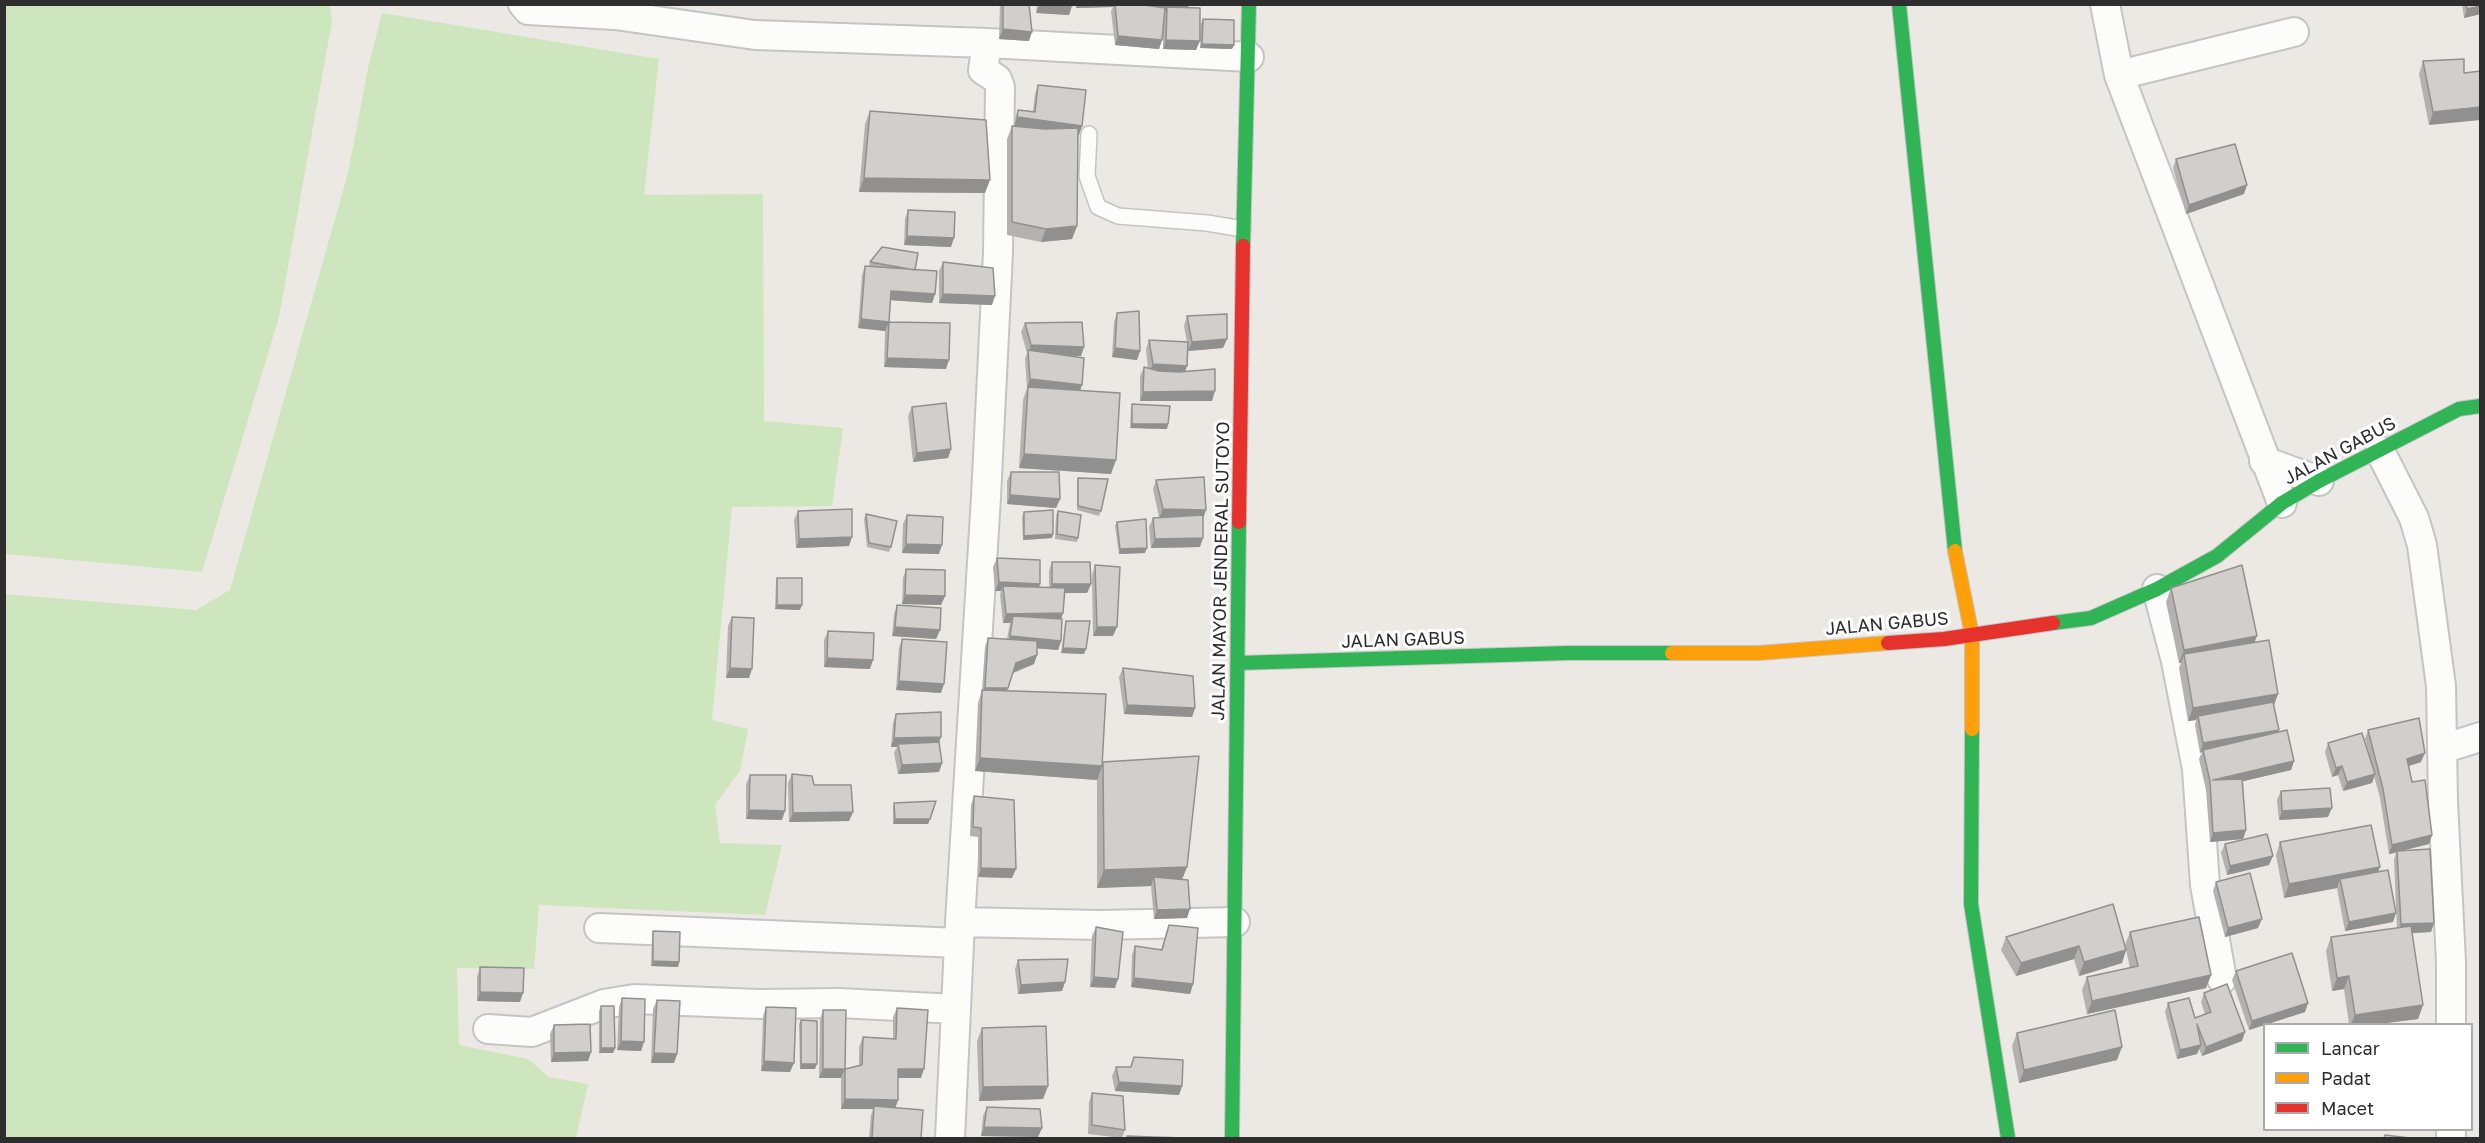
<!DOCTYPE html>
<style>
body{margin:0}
#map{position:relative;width:2485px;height:1143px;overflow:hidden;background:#ece8e4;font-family:"Golos Text",sans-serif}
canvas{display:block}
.frame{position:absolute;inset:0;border:6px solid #2e2e2e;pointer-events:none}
.legend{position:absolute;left:2263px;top:1023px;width:210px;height:108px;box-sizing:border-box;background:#fff;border:2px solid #ababab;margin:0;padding:8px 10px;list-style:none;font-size:18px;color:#2e2e2e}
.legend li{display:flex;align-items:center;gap:12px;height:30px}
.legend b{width:30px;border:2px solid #ababab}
</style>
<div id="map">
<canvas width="2485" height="1143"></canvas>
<div class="frame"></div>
<ul class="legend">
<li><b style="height:8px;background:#30b455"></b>Lancar</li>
<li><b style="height:8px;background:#ff9f0a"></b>Padat</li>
<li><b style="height:8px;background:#e5322d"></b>Macet</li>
</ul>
</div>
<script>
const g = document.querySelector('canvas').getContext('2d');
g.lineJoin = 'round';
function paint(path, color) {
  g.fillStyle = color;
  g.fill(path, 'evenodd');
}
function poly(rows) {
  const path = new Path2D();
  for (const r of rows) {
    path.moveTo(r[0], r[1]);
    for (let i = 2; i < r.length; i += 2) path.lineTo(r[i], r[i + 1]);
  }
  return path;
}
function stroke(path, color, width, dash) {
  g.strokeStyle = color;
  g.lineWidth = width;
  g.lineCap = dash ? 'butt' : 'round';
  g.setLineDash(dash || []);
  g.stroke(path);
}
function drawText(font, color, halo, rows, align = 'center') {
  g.font = font + ' "Golos Text",sans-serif';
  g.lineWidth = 6;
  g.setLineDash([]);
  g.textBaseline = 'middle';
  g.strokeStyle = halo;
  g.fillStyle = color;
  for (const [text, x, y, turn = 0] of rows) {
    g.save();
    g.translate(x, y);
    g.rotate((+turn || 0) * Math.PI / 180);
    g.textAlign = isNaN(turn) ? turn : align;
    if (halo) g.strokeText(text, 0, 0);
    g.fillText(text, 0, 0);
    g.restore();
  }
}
paint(poly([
 [5,4,330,5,332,21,279,317,202,572,5,554],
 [382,13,659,59,644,195,763,194,764,421,843,428,832,506,732,507,712,720,748,729,740,771,715,805,720,843,782,845,765,915,539,905,534,969,457,968,459,1045,528,1059,549,1077,588,1084,576,1138,5,1138,4,594,196,610,230,590,348,173,368,68]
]), '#cee6be');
const lane = poly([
 [1089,134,1087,176,1098,207,1118,216,1207,223,1243,229]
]);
const street = poly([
 [523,4,528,10,615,15,755,35,987,43,1249,57],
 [2105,4,2119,75,2282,503],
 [2119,75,2294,32],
 [2380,451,2414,518,2422,545,2441,686,2443,802,2451,962,2451,1024],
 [2264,461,2319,481],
 [2157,589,2176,661,2197,769,2205,885,2222,979],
 [2442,749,2480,737],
 [960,922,1100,925,1235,922],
 [599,928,959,943],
 [488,1029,532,1032,604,1004,634,999,759,1004,839,1003,956,1009],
 [950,1138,960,922,986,497,998,253,1000,87,997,79,983,70,987,43],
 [2451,1138,2451,1130]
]);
const fast = poly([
 [1899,4,1955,551],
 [1243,246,1249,4],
 [2053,623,2091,618,2157,589,2217,556,2282,503,2319,481,2459,409,2480,406],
 [1238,663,1568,653,1672,653],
 [1972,729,1971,904,2008,1138],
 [1232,1138,1239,522]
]);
const slow = poly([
 [1955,551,1972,635,1972,729],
 [1672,653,1759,653,1888,643]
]);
const jam = poly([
 [1239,522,1243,246],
 [1888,643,1944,639,2053,623]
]);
stroke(lane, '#c5c4c5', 18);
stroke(street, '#c5c4c5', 32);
stroke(fast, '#c5c4c5', 16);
stroke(slow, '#c5c4c5', 16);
stroke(jam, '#c5c4c5', 16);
stroke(lane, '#fcfcfb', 15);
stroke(street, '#fcfcfb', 28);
stroke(fast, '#30b455', 14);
stroke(slow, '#ff9f0a', 14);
stroke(jam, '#e5322d', 14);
paint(poly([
 [1000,4,1029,4,1029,41,999,39],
 [1037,4,1072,4,1069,15,1036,13],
 [1076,4,1189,4,1188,8,1196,50,1163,49,1163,23,1162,40,1159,49,1115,45,1111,11,1113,7,1076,8],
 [2462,4,2481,4,2481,14,2464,18],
 [1203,19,1234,45,1232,49,1200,48,1201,24],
 [2423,61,2464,73,2429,125,2419,74],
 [1038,85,1082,126,1078,135,1077,226,1072,239,1041,242,1007,235,1007,139,1012,126,1014,126,1015,119,1018,110,1033,111,1035,94],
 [870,111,985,193,859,192,865,124],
 [2176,159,2244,194,2186,214,2173,168],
 [908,210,951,247,904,245,905,219],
 [870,262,915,270,935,294,932,303,890,300,889,322,946,369,884,367,885,331,858,328,862,275,865,266,869,266],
 [943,262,992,305,939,303,939,271],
 [1117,313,1140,351,1137,360,1112,357,1114,322],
 [1187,316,1227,339,1223,348,1188,351,1188,347,1185,372,1212,401,1140,401,1140,376,1144,367,1148,368,1146,349,1149,340,1187,342,1184,326],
 [1025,323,1081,356,1070,356,1080,391,1111,474,1019,468,1023,400,1027,388,1025,359,1027,353,1021,332],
 [1132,404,1168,424,1167,429,1130,428,1131,408],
 [912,407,951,449,948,458,913,462,908,416],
 [1011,472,1060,499,1056,508,1007,504,1007,481],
 [1078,478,1101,511,1099,516,1077,510,1077,482],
 [1156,480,1203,518,1200,547,1151,548,1149,527,1153,518,1159,517,1153,489],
 [798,511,849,546,796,548,794,520],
 [1058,511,1078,538,1077,542,1055,539,1056,515],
 [1024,512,1053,534,1052,538,1023,540,1022,517],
 [866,514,891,547,889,552,867,547,864,519],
 [907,515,939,554,902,553,903,524],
 [1117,522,1145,553,1119,554,1115,526],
 [997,558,1040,584,1039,587,1049,588,1049,571,1052,562,1091,584,1087,593,1065,593,1063,613,1061,619,1061,641,1058,650,1037,648,1037,655,1034,664,1013,672,1007,691,1102,766,1103,762,1187,867,1182,880,1187,918,1154,919,1151,886,1097,888,1097,780,975,771,978,703,982,690,985,647,988,638,1007,639,1010,623,1003,623,1000,595,1001,591,995,591,993,567],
 [1095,565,1113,636,1093,636,1092,575],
 [906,569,945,596,941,605,902,604,903,578],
 [777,578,800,610,775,609,776,582],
 [2171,588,2254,643,2274,705,2278,732,2294,761,2291,770,2243,781,2246,830,2243,839,2210,842,2206,790,2199,759,2202,752,2200,753,2195,725,2196,720,2188,721,2179,668,2181,663,2179,663,2166,602],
 [897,605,940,630,936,639,892,636,894,614],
 [732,617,749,678,726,678,728,626],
 [1066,621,1086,649,1084,654,1061,653,1065,625],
 [828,631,870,669,824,667,824,640],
 [902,639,941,693,896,690,899,648],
 [1123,668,1195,708,1192,717,1124,714,1119,677],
 [896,714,939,743,942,763,939,772,898,774,894,753,897,747,891,747,893,723],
 [2368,730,2421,762,2408,766,2412,782,2432,835,2429,844,2404,850,2434,923,2431,932,2412,933,2423,1005,2418,1019,2378,1024,2349,1024,2344,989,2332,991,2326,951,2331,937,2397,928,2394,860,2396,853,2389,854,2380,798,2374,776,2372,783,2343,791,2338,775,2332,777,2325,752,2328,743,2369,753,2365,739],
 [792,774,853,812,849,821,789,822,788,783],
 [750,775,782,820,746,819,746,784],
 [2281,791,2328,817,2279,820,2277,800],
 [974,796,1012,878,978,877,978,837,970,836,971,805],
 [936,801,928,824,893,824,893,808,894,803],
 [2280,842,2378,872,2393,922,2345,931,2337,888,2284,898,2276,855],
 [2225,844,2269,865,2227,875,2221,853],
 [2216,882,2258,928,2225,937,2213,891],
 [1169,925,1193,984,1190,994,1131,987,1132,955,1135,946,1161,950],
 [1096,927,1115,988,1090,987,1092,936],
 [653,931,679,962,678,967,651,966,652,935],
 [2130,932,2211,975,2206,988,2087,1014,2082,990,2087,977,2130,968,2125,945],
 [2006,937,2126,950,2122,963,2079,976,2074,959,2016,976,2001,950],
 [1018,960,1065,982,1062,991,1018,994,1015,969],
 [480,967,520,1002,477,1001,477,977],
 [2236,971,2308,1003,2305,1012,2249,1030,2232,980],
 [2204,993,2242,1041,2202,1056,2199,1049,2197,1054,2177,1059,2165,1012,2168,1003,2195,1018,2205,1014,2201,1002],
 [622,998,644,1042,641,1051,617,1050,619,1007],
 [657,1000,677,1054,674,1063,651,1063,653,1009],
 [601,1006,615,1048,613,1053,599,1053,599,1011],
 [766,1007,790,1072,761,1071,763,1016],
 [897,1008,921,1078,898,1078,898,1100,895,1108,921,1138,869,1138,871,1115,873,1109,841,1109,841,1078,819,1078,820,1019,823,1010,845,1069,859,1065,859,1047,863,1037,893,1039,893,1017],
 [801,1020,815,1069,800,1069,799,1024],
 [554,1025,591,1052,588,1061,551,1062,550,1034],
 [982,1028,1048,1086,1043,1099,979,1101,977,1041],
 [2017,1033,2117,1060,2019,1083,2012,1046],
 [1134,1057,1182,1086,1179,1095,1115,1091,1112,1076,1116,1067,1130,1067],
 [1092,1093,1125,1130,1122,1138,1088,1134,1089,1102],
 [987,1107,1042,1128,1038,1137,981,1136,983,1116]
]), '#b4b1af');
paint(poly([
 [1040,4,1072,6,1069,15,1036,13],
 [1077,4,1114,4,1113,7,1076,8],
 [1137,4,1189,4,1187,11,1167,7,1166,11,1135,10],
 [2481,6,2481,14,2464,18,2467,9],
 [1003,29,1032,32,1029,41,999,39],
 [1118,36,1162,40,1159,49,1115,45],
 [1166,40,1200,41,1196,50,1163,49],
 [1202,44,1234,45,1232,49,1200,48],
 [2481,107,2481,120,2429,125,2433,112],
 [1017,117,1082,126,1079,135,1014,127],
 [864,178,990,180,985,193,859,192],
 [2247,185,2244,194,2186,214,2189,205],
 [1077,226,1072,239,1041,242,1046,229],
 [907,236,954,238,951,247,904,245],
 [891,291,935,294,932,303,888,300],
 [943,294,995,296,992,305,939,303],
 [861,319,889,322,885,331,858,328],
 [1227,339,1223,348,1188,351,1192,342],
 [1031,345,1084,347,1081,356,1028,355],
 [1115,348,1140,351,1137,360,1112,357],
 [887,358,949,360,946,369,884,367],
 [1153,364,1187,366,1184,375,1149,373],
 [1030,379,1082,385,1079,394,1027,388],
 [1215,391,1212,401,1140,401,1143,392],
 [1132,424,1168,424,1167,429,1130,428],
 [951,449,948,458,913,462,917,453],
 [1024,454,1116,460,1111,474,1019,468],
 [1010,495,1060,499,1056,508,1007,504],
 [1163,509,1206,510,1203,519,1159,518],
 [1053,534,1052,538,1023,540,1024,536],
 [852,537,849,546,796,548,799,539],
 [1203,538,1200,547,1151,548,1155,539],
 [906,544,942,545,939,554,902,553],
 [1147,548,1145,553,1119,554,1120,549],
 [999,582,1040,584,1037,593,1003,586,1001,591,995,591],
 [1052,584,1091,584,1087,593,1049,593],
 [905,595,945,596,941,605,902,604],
 [777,605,802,605,800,610,775,609],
 [1063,613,1060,622,1013,616,1010,623,1003,623,1006,614],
 [895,627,940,630,936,639,892,636],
 [1097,627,1117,627,1113,636,1093,636],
 [1010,636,1061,641,1058,650,1006,646],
 [2257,636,2252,649,2184,654,2181,663,2179,663,2184,650],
 [1063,648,1086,649,1084,654,1061,653],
 [1037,655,1034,664,1013,673,1016,663],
 [827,658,873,660,870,669,824,667],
 [730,668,752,669,749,678,726,678],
 [899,681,944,684,941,693,896,690],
 [985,688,1008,688,1004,698,982,697],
 [2278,694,2273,708,2198,716,2196,720,2188,721,2193,708],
 [1127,705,1195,708,1192,717,1124,714],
 [2279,730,2276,739,2203,750,2202,752,2200,753,2203,743],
 [941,737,938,746,898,744,897,747,891,747,894,738],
 [2425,753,2421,762,2403,768,2407,759],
 [980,758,1102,766,1097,780,975,771],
 [2294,761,2291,770,2210,789,2213,780],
 [942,763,939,772,898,774,902,765],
 [2342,766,2338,775,2332,777,2336,768],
 [2375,774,2372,783,2343,791,2347,782],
 [2332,808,2328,817,2279,820,2282,811],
 [749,810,785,811,782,820,746,819],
 [853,812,849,821,789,822,793,813],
 [895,819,930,819,928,824,893,824],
 [2246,830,2243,839,2210,842,2213,833],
 [2432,835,2429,844,2389,854,2392,845],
 [2273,856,2269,865,2227,875,2230,866],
 [1187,867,1180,884,1154,877,1151,886,1097,888,1104,870],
 [2380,867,2375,880,2340,879,2337,888,2284,898,2289,884],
 [981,868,1016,869,1012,878,978,877],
 [1190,909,1187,918,1154,919,1157,910],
 [2396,913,2393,922,2345,931,2349,922],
 [2262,919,2258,928,2225,937,2228,928],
 [2434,923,2431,932,2398,934,2401,924],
 [2079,946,2074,959,2016,976,2021,963],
 [2126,950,2122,963,2079,976,2084,962],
 [653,961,679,962,678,967,651,966],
 [2211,975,2206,988,2087,1014,2092,1001],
 [2349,976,2344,989,2332,991,2337,978],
 [1094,977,1118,979,1115,988,1090,987],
 [1134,978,1193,984,1190,994,1131,987],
 [1065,982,1062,991,1018,994,1021,985],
 [480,992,523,993,520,1002,477,1001],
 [2308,1003,2305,1012,2249,1030,2252,1021],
 [2423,1005,2418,1019,2378,1024,2351,1024,2355,1015],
 [2245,1032,2242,1041,2202,1056,2206,1047],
 [621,1041,644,1042,641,1051,617,1050],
 [2201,1045,2197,1054,2177,1059,2180,1050],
 [2122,1047,2117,1060,2019,1083,2024,1070],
 [601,1048,615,1048,613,1053,599,1053],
 [591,1052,588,1061,551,1062,554,1053],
 [654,1053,677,1054,674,1063,651,1063],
 [764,1061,794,1063,790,1072,761,1071],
 [801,1064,817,1064,815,1069,800,1069],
 [823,1069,845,1069,841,1078,819,1078],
 [898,1069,924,1069,921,1078,895,1078],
 [1119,1082,1182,1086,1179,1095,1115,1091],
 [1048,1086,1043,1099,979,1101,983,1087],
 [845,1099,898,1100,895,1109,874,1106,873,1109,841,1109],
 [984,1127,1042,1128,1038,1137,981,1136]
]), '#92908e');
const building = poly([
 [1003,4,1029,4,1032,32,1003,29,1003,4],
 [1047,4,1072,4,1072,6,1047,4],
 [1115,4,1137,4,1165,8,1162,40,1118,36,1115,4],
 [2466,4,2481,4,2481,6,2467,9,2466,4],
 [1167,7,1200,8,1200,41,1166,40,1167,7],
 [1203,19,1234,20,1234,45,1202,44,1203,19],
 [2464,59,2464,73,2481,71,2481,107,2433,112,2423,61,2464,59],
 [1038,85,1086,90,1082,126,1017,117,1018,110,1035,112,1038,85],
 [870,111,986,120,990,180,864,178,870,111],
 [1012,126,1045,129,1078,128,1077,226,1046,229,1012,222,1012,126],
 [2235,144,2247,185,2189,205,2176,159,2235,144],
 [908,210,955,212,954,238,907,236,908,210],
 [882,247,918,253,915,270,870,262,882,247],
 [943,262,993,268,995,296,943,294,943,262],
 [865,266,937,271,935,294,891,291,889,322,861,319,865,266],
 [1139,311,1140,351,1115,348,1117,313,1139,311],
 [1227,314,1227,339,1192,342,1187,316,1227,314],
 [889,322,950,323,949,360,887,358,889,322],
 [1082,322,1084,347,1031,345,1025,323,1082,322],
 [1149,340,1188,342,1187,366,1153,364,1149,340],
 [1028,350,1084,358,1082,385,1030,379,1028,350],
 [1144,367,1159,371,1179,372,1215,369,1215,391,1143,392,1144,367],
 [1028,387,1120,393,1116,460,1024,454,1028,387],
 [946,403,951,449,917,453,912,407,946,403],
 [1132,404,1170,406,1168,424,1132,424,1132,404],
 [1011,472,1059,472,1060,499,1010,495,1011,472],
 [1204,477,1206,510,1163,509,1156,480,1204,477],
 [1078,478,1108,479,1101,511,1078,506,1078,478],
 [852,509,852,537,799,539,798,511,852,509],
 [1053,510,1053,534,1024,536,1024,512,1053,510],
 [1058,511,1081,515,1078,538,1057,534,1058,511],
 [866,514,897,521,891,547,869,543,866,514],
 [907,515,943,517,942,545,906,544,907,515],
 [1203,515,1203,538,1155,539,1153,518,1203,515],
 [1146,519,1147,548,1120,549,1117,522,1146,519],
 [997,558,1040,560,1040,584,999,582,997,558],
 [1052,562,1090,562,1091,584,1052,584,1052,562],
 [1095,565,1120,567,1117,627,1097,627,1095,565],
 [2242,565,2257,636,2184,650,2171,588,2242,565],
 [906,569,945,570,945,596,905,595,906,569],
 [777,578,802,578,802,605,777,605,777,578],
 [1003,586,1065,588,1063,613,1006,614,1003,586],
 [897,605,941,608,940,630,895,627,897,605],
 [1013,616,1062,619,1061,641,1010,636,1013,616],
 [732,617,754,618,752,669,730,668,732,617],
 [1066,621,1090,621,1086,649,1063,648,1066,621],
 [828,631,874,633,873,660,827,658,828,631],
 [988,638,1037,641,1037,655,1016,663,1008,688,985,688,988,638],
 [902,639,947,642,944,684,899,681,902,639],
 [2269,640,2278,694,2193,708,2184,654,2269,640],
 [1123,668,1193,676,1195,708,1127,705,1123,668],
 [982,690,1106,694,1102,766,980,758,982,690],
 [2273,702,2279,730,2203,743,2198,716,2273,702],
 [941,712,941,737,894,738,896,714,941,712],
 [2419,718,2425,753,2407,759,2412,782,2425,780,2432,835,2392,845,2383,789,2368,730,2419,718],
 [2287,730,2294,761,2213,780,2242,779,2246,830,2213,833,2210,781,2203,750,2287,730],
 [2362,733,2375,774,2347,782,2342,766,2336,768,2328,743,2362,733],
 [939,742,942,763,902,765,898,744,939,742],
 [1199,756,1187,867,1104,870,1103,762,1199,756],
 [792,774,812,776,814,785,851,785,853,812,793,813,792,774],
 [750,775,786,775,785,811,749,810,750,775],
 [2330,788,2332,808,2282,811,2281,791,2330,788],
 [974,796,1014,800,1016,869,981,868,981,828,973,827,974,796],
 [936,801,930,819,895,819,894,803,936,801],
 [2371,825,2380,867,2289,884,2280,842,2371,825],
 [2267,834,2273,856,2230,866,2225,844,2267,834],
 [2430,849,2434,923,2401,924,2397,851,2430,849],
 [2388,870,2396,913,2349,922,2340,879,2388,870],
 [2250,873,2262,919,2228,928,2216,882,2250,873],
 [1154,877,1188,880,1190,909,1157,910,1154,877],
 [2113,904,2126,950,2084,962,2079,946,2021,963,2006,937,2113,904],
 [2199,917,2211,975,2092,1001,2087,977,2138,966,2130,932,2199,917],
 [1169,925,1198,928,1193,984,1134,978,1135,946,1162,950,1169,925],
 [2411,926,2423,1005,2355,1015,2349,976,2337,978,2331,937,2411,926],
 [1096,927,1123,932,1118,979,1094,977,1096,927],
 [653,931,680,932,679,962,653,961,653,931],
 [2292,953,2308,1003,2252,1021,2236,971,2292,953],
 [1068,959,1065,982,1021,985,1018,960,1068,959],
 [480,967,524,968,523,993,480,992,480,967],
 [2227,984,2245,1032,2206,1047,2197,1024,2201,1045,2180,1050,2168,1003,2189,998,2195,1018,2211,1012,2204,993,2227,984],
 [622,998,645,999,644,1042,621,1041,622,998],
 [657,1000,680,1001,677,1054,654,1053,657,1000],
 [601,1006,614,1006,615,1048,601,1048,601,1006],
 [766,1007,796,1008,794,1063,764,1061,766,1007],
 [897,1008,928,1010,924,1069,898,1069,898,1100,845,1099,845,1069,862,1065,863,1037,896,1039,897,1008],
 [823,1010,846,1010,845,1069,823,1069,823,1010],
 [2115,1010,2122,1047,2024,1070,2017,1033,2115,1010],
 [801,1020,817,1021,817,1064,801,1064,801,1020],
 [590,1024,591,1052,554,1053,554,1025,590,1024],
 [1046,1026,1048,1086,983,1087,982,1028,1046,1026],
 [1134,1057,1183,1060,1182,1086,1119,1082,1116,1067,1131,1067,1134,1057],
 [1092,1093,1123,1096,1125,1130,1092,1125,1092,1093],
 [874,1106,923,1110,921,1138,872,1138,874,1106],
 [987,1107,1040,1109,1042,1128,984,1127,987,1107],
 [2385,1135,2410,1138,2384,1138,2385,1135],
 [1127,1136,1182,1138,1127,1138,1127,1136]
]);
paint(building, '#d1cecb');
stroke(building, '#92908e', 1.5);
drawText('18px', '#2e2e2e', '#fff', [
 ["JALAN GABUS",2340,451,-28],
 ["JALAN MAYOR JENDERAL SUTOYO",1221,571,-89],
 ["JALAN GABUS",1887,624,-5],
 ["JALAN GABUS",1403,640,-2]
]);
</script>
